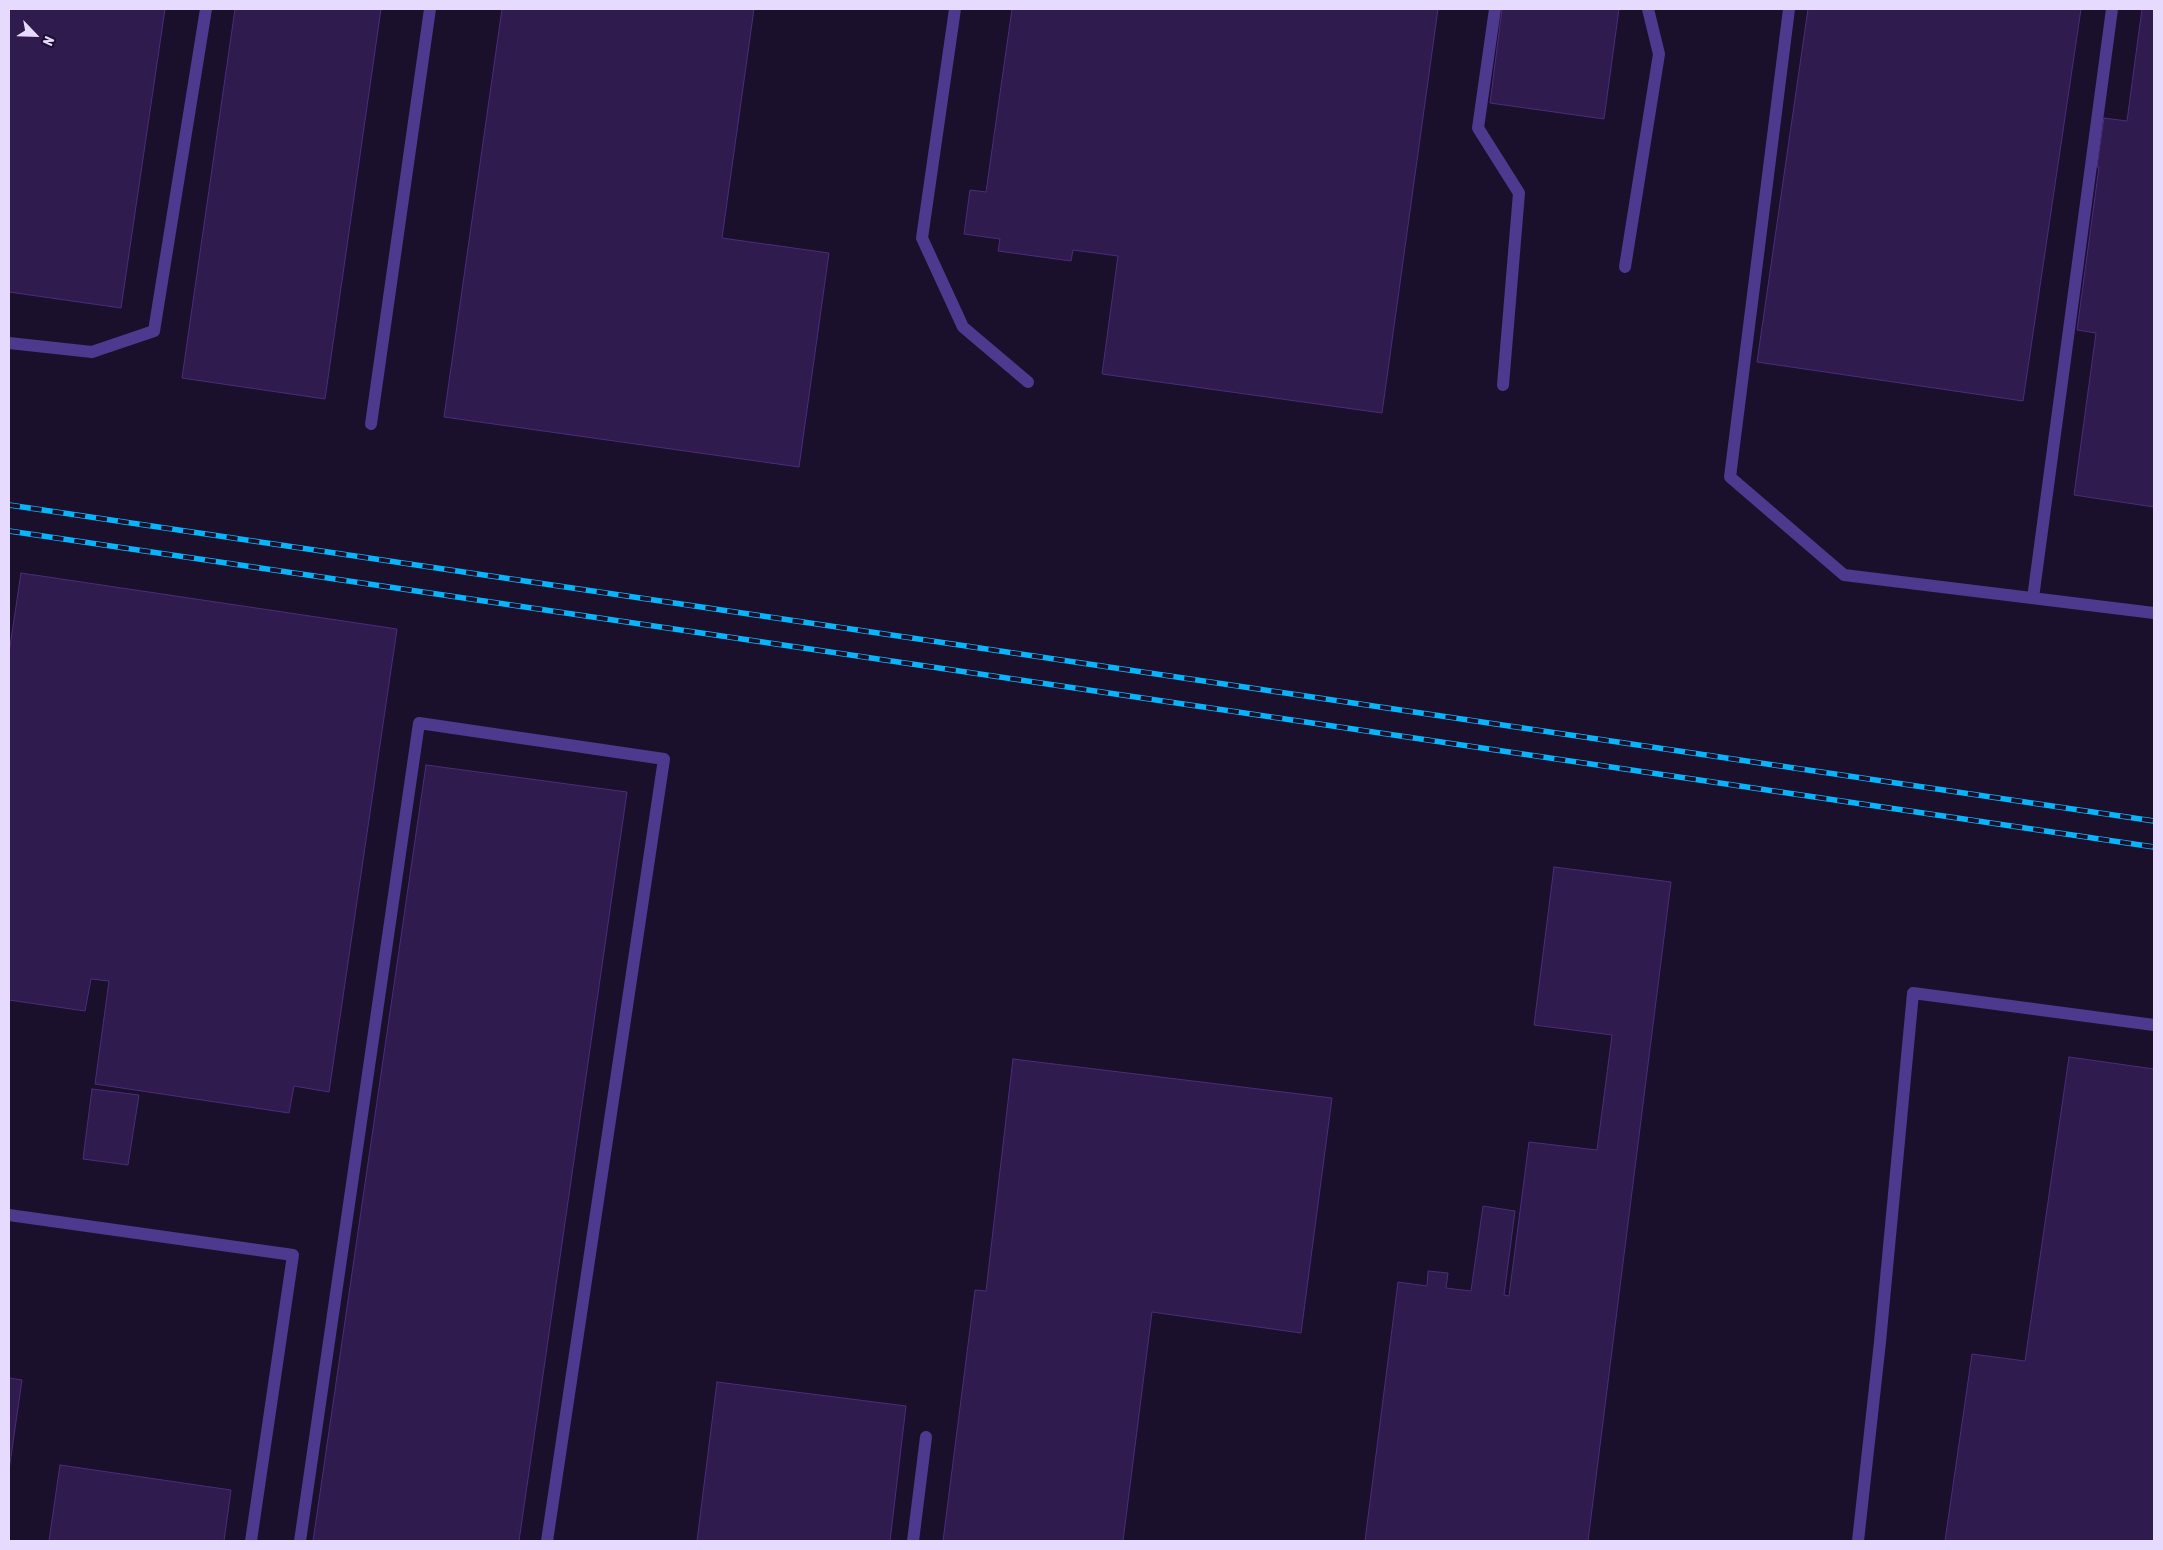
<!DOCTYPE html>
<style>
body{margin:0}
#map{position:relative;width:2163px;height:1550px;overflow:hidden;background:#1a102c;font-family:"Asap Condensed",sans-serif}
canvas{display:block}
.frame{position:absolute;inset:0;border:10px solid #e6dbff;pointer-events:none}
.north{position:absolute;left:10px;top:10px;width:50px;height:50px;-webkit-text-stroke:4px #1a102c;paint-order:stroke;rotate:114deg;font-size:14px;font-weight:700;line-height:20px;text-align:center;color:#e6dbff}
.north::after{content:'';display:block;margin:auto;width:18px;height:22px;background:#e6dbff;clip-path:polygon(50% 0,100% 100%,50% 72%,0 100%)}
</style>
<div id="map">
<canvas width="2163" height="1550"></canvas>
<div class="frame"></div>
<div class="north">N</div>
</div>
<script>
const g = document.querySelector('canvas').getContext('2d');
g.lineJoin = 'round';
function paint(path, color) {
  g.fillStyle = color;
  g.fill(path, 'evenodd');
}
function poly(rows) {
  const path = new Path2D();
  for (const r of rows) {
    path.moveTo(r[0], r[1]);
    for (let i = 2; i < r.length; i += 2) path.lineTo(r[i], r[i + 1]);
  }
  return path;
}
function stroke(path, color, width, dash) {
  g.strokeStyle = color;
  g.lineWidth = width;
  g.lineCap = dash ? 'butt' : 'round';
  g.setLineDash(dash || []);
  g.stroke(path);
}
const building = poly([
 [9,9,165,9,121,308,9,292,9,9],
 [235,9,381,9,325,399,182,378,235,9],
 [502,9,754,9,722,238,829,253,799,467,444,417,502,9],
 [1012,9,1438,9,1382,413,1102,374,1118,256,1073,250,1071,261,998,251,1000,239,964,234,970,190,986,192,1012,9],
 [1502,9,1619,9,1604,119,1490,103,1502,9],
 [1808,9,2081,9,2023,401,1757,362,1808,9],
 [2142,9,2154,9,2154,507,2074,495,2096,333,2077,330,2099,167,2097,167,2104,118,2127,121,2142,9],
 [21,573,397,629,329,1092,294,1086,289,1113,95,1084,109,981,91,979,85,1011,9,1000,9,653,21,573],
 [426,765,627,792,556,1285,519,1541,313,1541,426,765],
 [1554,867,1671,882,1588,1541,1365,1541,1398,1282,1427,1286,1428,1271,1448,1273,1446,1288,1471,1291,1483,1206,1515,1211,1504,1295,1509,1296,1529,1142,1597,1150,1612,1035,1534,1025,1554,867],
 [2069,1057,2154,1069,2154,1541,1945,1541,1972,1354,2025,1361,2069,1057],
 [1013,1059,1332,1098,1301,1333,1152,1312,1123,1541,943,1541,975,1290,986,1291,1013,1059],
 [92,1089,139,1095,128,1165,83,1159,92,1089],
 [9,1378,22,1380,9,1470,9,1378],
 [717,1382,906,1406,890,1541,697,1541,717,1382],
 [60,1465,231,1490,224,1541,49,1541,60,1465]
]);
paint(building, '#2f1b4e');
stroke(building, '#4b2c7b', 1);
stroke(poly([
 [955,9,922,238,963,327,1028,382],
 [1495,9,1478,128,1519,193,1503,385],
 [1789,9,1730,477,1844,575,2154,613],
 [1625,267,1659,54,1648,9],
 [9,343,92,352,154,331,206,9],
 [371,424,430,9],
 [2033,598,2112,9],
 [9,1215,293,1255,251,1541],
 [300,1541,419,723,664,759,547,1541],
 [913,1541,926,1437],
 [1858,1541,1880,1342,1913,993,2154,1025]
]), '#4d398d', 12);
const rail = poly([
 [9,505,2154,821],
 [9,531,2154,847]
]);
stroke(rail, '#07b5ff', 5.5);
stroke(rail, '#1a102c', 4, [11]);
</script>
